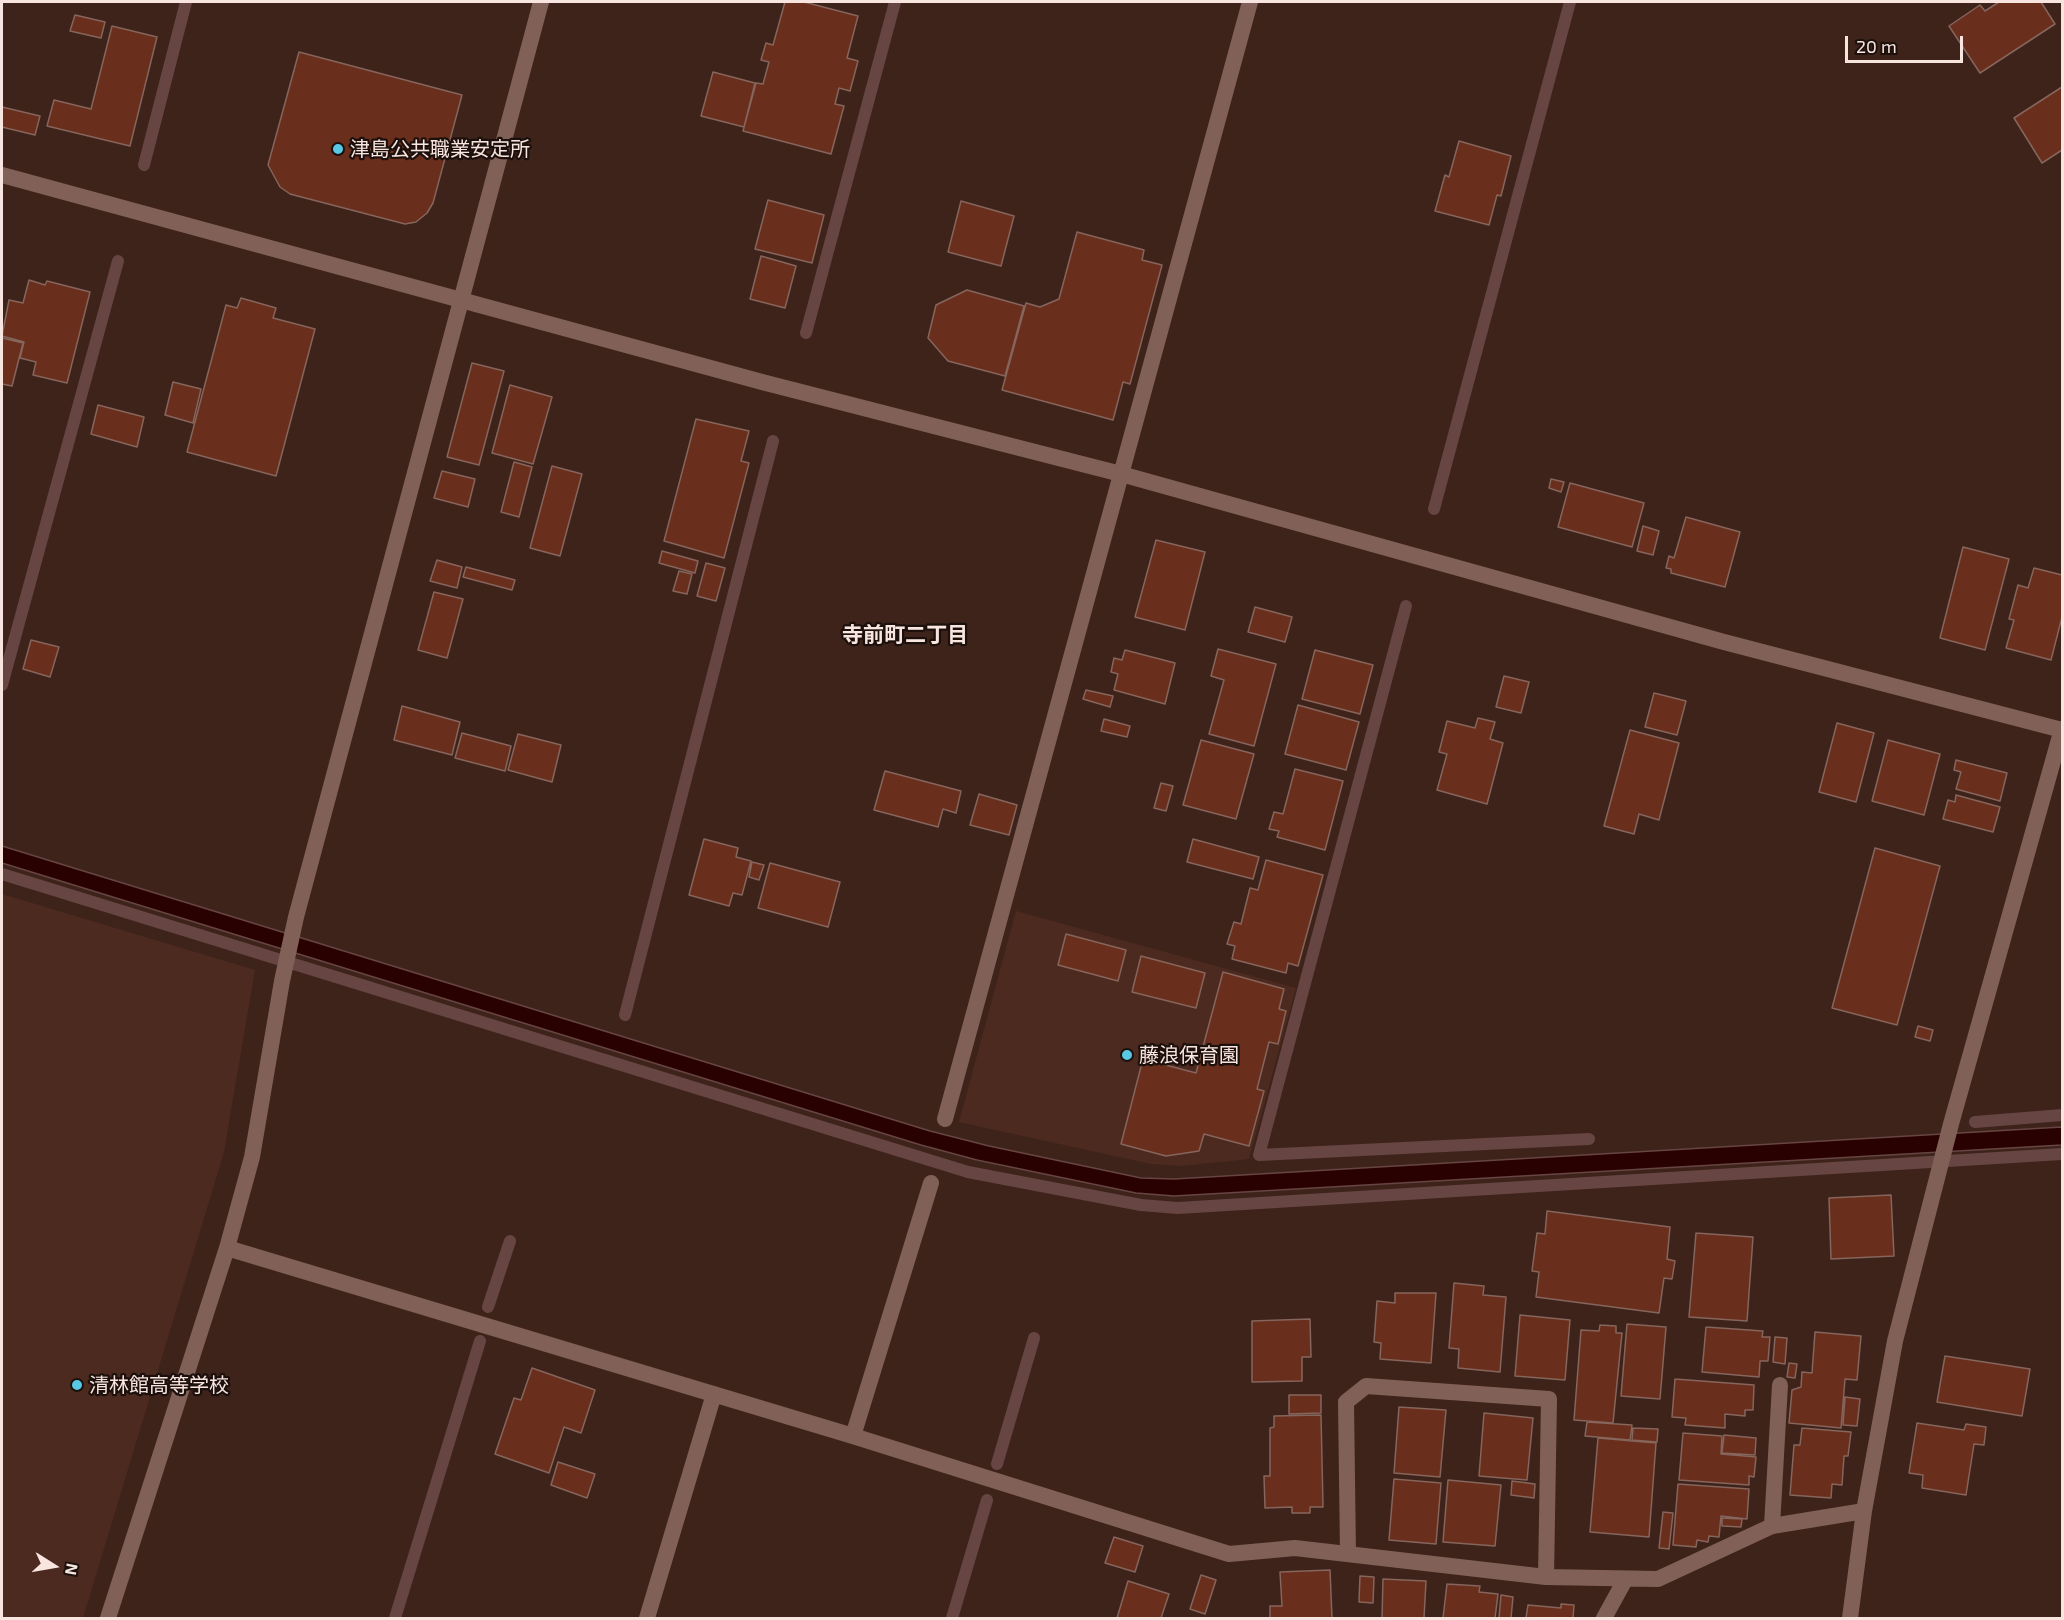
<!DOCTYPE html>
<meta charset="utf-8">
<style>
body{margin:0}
#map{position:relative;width:2064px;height:1620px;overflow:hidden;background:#3e231b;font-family:"Exo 2",sans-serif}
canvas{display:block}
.frame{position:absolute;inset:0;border:3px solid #f9e5e0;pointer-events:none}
.north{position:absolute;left:24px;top:1536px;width:60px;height:60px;-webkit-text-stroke:4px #1c100c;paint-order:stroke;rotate:101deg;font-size:16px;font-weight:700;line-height:24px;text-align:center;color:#f9e5e0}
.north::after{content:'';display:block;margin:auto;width:21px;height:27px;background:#f9e5e0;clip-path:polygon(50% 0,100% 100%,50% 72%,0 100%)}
.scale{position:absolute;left:1845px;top:36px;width:118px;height:27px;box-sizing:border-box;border:3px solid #f9e5e0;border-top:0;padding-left:8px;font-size:18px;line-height:21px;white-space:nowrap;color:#f9e5e0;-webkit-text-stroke:4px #1c100c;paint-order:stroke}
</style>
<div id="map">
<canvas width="2064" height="1620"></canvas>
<div class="frame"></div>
<div class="north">N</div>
<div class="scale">20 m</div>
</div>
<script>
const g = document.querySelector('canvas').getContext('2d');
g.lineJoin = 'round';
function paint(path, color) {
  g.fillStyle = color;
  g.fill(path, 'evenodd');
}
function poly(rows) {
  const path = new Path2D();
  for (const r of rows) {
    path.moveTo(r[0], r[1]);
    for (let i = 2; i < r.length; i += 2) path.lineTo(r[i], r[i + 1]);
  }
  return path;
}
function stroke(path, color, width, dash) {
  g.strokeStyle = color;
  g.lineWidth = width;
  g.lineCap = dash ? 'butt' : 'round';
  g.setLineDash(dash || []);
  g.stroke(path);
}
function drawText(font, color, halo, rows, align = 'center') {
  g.font = font + ' "Exo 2","Noto Sans JP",sans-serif';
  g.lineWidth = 4.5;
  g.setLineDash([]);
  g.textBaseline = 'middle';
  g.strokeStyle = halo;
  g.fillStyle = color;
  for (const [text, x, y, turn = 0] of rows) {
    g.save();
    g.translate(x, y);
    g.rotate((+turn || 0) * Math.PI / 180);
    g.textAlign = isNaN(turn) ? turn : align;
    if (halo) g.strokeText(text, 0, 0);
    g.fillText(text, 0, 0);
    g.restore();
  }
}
paint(poly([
 [2,894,255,970,224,1152,83,1618,2,1618],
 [1016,911,1296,988,1249,1159,1181,1166,1151,1164,959,1122]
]), '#4d2a20');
const water = poly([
 [2,846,930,1131,989,1146,1141,1178,1174,1179,2062,1127,2062,1145,1174,1196,1136,1193,977,1160,921,1145,2,863,2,846]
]);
paint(water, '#290100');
stroke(water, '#674543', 1.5);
stroke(poly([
 [144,165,186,2],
 [806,333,895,2],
 [1434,509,1570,2],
 [1406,606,1259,1155,1589,1139],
 [2,685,118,261],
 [2,874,968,1172,1141,1205,1178,1208,2062,1154],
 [625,1015,773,441],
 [1975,1122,2062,1115],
 [488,1307,510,1241],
 [997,1464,1034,1338],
 [395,1618,480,1341],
 [952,1618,987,1500]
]), '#674543', 12);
const building = poly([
 [785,2,804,2,858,16,847,58,858,61,850,91,839,88,835,104,844,106,831,154,743,131,756,83,763,84,769,62,761,60,766,43,773,45,785,2],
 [1999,2,2041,2,2055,24,1980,73,1949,26,1980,5,1985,11,1999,2],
 [75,15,105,22,101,38,70,31,75,15],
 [112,26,157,37,130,146,47,126,54,100,91,109,112,26],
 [299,52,462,95,433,203,427,213,416,222,405,224,290,194,280,187,268,165,299,52],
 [713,72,755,83,744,127,701,116,713,72],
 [2062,87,2062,150,2042,163,2014,118,2062,87],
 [2,107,40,116,35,135,2,127,2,107],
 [1459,141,1511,156,1501,196,1497,195,1489,225,1435,211,1445,175,1449,177,1459,141],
 [768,200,824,215,812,263,755,249,768,200],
 [961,201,1014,216,1001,266,948,252,961,201],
 [1077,232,1144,250,1142,260,1162,265,1130,384,1123,382,1113,420,1002,390,1026,303,1040,307,1059,299,1077,232],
 [761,256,796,266,785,308,750,299,761,256],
 [29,280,45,285,47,281,90,292,67,383,33,375,36,362,20,358,24,342,2,336,9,300,23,303,29,280],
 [967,290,1024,306,1005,376,948,361,928,338,936,305,967,290],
 [241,298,276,308,273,318,315,329,276,476,187,452,226,305,237,308,241,298],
 [2,338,23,343,12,386,2,384,2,338],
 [472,363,504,371,479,465,447,457,472,363],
 [173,382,201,389,193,423,165,415,173,382],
 [510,385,552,397,533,464,492,453,510,385],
 [98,405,144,417,137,447,91,434,98,405],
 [696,419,749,431,741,461,749,463,724,558,664,541,696,419],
 [514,462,532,467,519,517,501,512,514,462],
 [552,466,582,474,560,556,530,548,552,466],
 [442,471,475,479,468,507,434,498,442,471],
 [1551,479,1564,482,1561,492,1549,488,1551,479],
 [1570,483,1644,503,1632,547,1558,527,1570,483],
 [1686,517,1740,532,1725,587,1671,573,1671,569,1666,568,1669,556,1674,558,1686,517],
 [1643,526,1659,531,1653,555,1637,551,1643,526],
 [1156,540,1205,552,1185,630,1135,617,1156,540],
 [1963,547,2009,559,1985,650,1940,638,1963,547],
 [662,551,698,561,695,573,659,563,662,551],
 [437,560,462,567,457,588,430,581,437,560],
 [706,563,725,568,716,601,697,596,706,563],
 [466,567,515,580,512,590,463,577,466,567],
 [2034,568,2062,575,2062,617,2051,660,2006,648,2014,620,2009,619,2018,585,2028,588,2034,568],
 [679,571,692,574,687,594,673,591,679,571],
 [434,592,463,599,447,658,418,650,434,592],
 [1255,607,1292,617,1285,642,1248,632,1255,607],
 [31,640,59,647,50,677,23,669,31,640],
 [1218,649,1276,664,1254,746,1209,734,1224,680,1211,676,1218,649],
 [1125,650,1175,663,1165,704,1114,690,1118,674,1111,672,1114,658,1122,660,1125,650],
 [1315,650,1373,665,1360,714,1302,699,1315,650],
 [1504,676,1529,682,1521,713,1496,707,1504,676],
 [1086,690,1113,696,1110,707,1083,699,1086,690],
 [1654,693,1686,701,1677,735,1645,727,1654,693],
 [1298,705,1359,722,1346,770,1285,754,1298,705],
 [402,706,460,722,452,755,394,740,402,706],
 [1478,718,1495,722,1490,739,1503,743,1487,804,1437,790,1447,754,1439,752,1447,721,1475,728,1478,718],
 [1104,719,1130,726,1127,737,1101,731,1104,719],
 [1837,723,1874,733,1856,802,1819,792,1837,723],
 [1630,730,1679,743,1659,820,1639,814,1634,834,1604,826,1630,730],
 [462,733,511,746,505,771,455,758,462,733],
 [518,734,561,745,552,782,508,770,518,734],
 [1201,740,1254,754,1236,819,1183,805,1201,740],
 [1888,740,1940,754,1924,815,1872,801,1888,740],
 [1956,760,2007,773,2000,801,1956,789,1961,772,1954,770,1956,760],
 [1295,769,1343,781,1325,850,1277,837,1279,831,1269,829,1274,812,1283,814,1295,769],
 [885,771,961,791,956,813,943,809,938,827,874,810,885,771],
 [1161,783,1173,786,1166,811,1154,808,1161,783],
 [979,794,1017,805,1009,835,970,825,979,794],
 [1956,795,2000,807,1993,832,1943,819,1948,800,1955,802,1956,795],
 [704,839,738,848,736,857,751,861,742,895,733,893,729,906,689,895,704,839],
 [1193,839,1259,857,1253,879,1187,862,1193,839],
 [1875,848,1940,866,1897,1025,1832,1008,1875,848],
 [1266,860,1323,875,1298,966,1288,963,1286,973,1232,959,1235,946,1227,944,1234,922,1241,924,1250,888,1258,890,1266,860],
 [752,862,764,865,759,880,749,877,752,862],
 [770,863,840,882,828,927,758,908,770,863],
 [1066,934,1126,950,1118,981,1058,965,1066,934],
 [1141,956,1205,973,1196,1008,1132,992,1141,956],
 [1223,972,1284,989,1279,1009,1286,1011,1278,1044,1269,1042,1257,1089,1264,1091,1249,1146,1204,1134,1199,1151,1166,1156,1121,1144,1143,1059,1196,1073,1223,972],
 [1918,1026,1933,1030,1930,1041,1915,1037,1918,1026],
 [1891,1195,1894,1256,1831,1259,1829,1198,1891,1195],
 [1547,1211,1670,1227,1667,1259,1675,1261,1672,1279,1664,1278,1659,1313,1536,1297,1539,1272,1532,1271,1537,1233,1545,1234,1547,1211],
 [1696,1233,1753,1237,1747,1321,1689,1317,1696,1233],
 [1454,1283,1484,1286,1483,1295,1506,1297,1500,1372,1458,1368,1459,1349,1449,1348,1454,1283],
 [1395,1293,1436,1293,1431,1363,1380,1359,1381,1343,1374,1342,1377,1301,1395,1303,1395,1293],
 [1520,1315,1570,1320,1565,1380,1515,1376,1520,1315],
 [1310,1319,1311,1357,1302,1357,1302,1381,1252,1382,1252,1321,1310,1319],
 [1627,1324,1666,1327,1660,1399,1621,1396,1627,1324],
 [1600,1325,1616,1326,1616,1333,1622,1333,1613,1423,1574,1420,1581,1330,1599,1331,1600,1325],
 [1706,1327,1763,1331,1762,1337,1770,1337,1768,1361,1760,1361,1759,1377,1702,1372,1706,1327],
 [1815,1332,1861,1336,1857,1380,1845,1379,1841,1428,1789,1423,1792,1390,1801,1387,1802,1372,1812,1373,1815,1332],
 [1775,1337,1787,1338,1785,1364,1773,1362,1775,1337],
 [1945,1356,2030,1369,2022,1416,1937,1402,1945,1356],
 [1789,1363,1797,1364,1795,1378,1787,1377,1789,1363],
 [532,1368,595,1390,581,1433,564,1427,549,1473,495,1454,514,1398,521,1400,532,1368],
 [1675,1379,1754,1385,1753,1410,1745,1410,1745,1416,1725,1414,1725,1428,1685,1425,1686,1418,1672,1417,1675,1379],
 [1289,1395,1321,1395,1321,1413,1289,1414,1289,1395],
 [1845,1397,1860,1399,1857,1426,1843,1425,1845,1397],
 [1399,1407,1446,1410,1440,1477,1394,1473,1399,1407],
 [1484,1413,1533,1418,1527,1480,1479,1476,1484,1413],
 [1321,1415,1323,1507,1310,1507,1310,1513,1292,1513,1292,1507,1265,1508,1264,1476,1270,1476,1270,1428,1274,1427,1274,1416,1321,1415],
 [1587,1422,1632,1425,1630,1440,1585,1436,1587,1422],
 [1917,1423,1964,1430,1966,1424,1986,1427,1984,1445,1974,1444,1966,1495,1922,1488,1923,1475,1909,1473,1917,1423],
 [1633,1428,1658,1429,1657,1442,1632,1440,1633,1428],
 [1802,1428,1851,1432,1848,1456,1844,1456,1842,1485,1832,1484,1831,1498,1790,1495,1794,1445,1800,1445,1802,1428],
 [1683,1433,1722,1436,1721,1454,1756,1457,1754,1477,1749,1476,1749,1485,1679,1480,1683,1433],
 [1724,1435,1756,1438,1755,1455,1722,1453,1724,1435],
 [1598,1438,1656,1443,1649,1537,1590,1532,1598,1438],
 [558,1462,595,1474,587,1498,551,1485,558,1462],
 [1394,1479,1441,1483,1436,1544,1389,1540,1394,1479],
 [1448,1480,1501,1485,1495,1546,1443,1542,1448,1480],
 [1512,1481,1535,1484,1534,1498,1511,1495,1512,1481],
 [1678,1484,1749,1489,1747,1519,1721,1516,1719,1537,1709,1536,1708,1542,1697,1540,1696,1547,1673,1545,1678,1484],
 [1663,1512,1673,1513,1669,1549,1659,1548,1663,1512],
 [1722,1518,1742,1519,1741,1527,1722,1526,1722,1518],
 [1114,1537,1143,1546,1135,1572,1105,1563,1114,1537],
 [1330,1570,1332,1618,1270,1618,1270,1606,1282,1606,1280,1572,1330,1570],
 [1201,1575,1216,1580,1205,1614,1190,1609,1201,1575],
 [1360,1576,1374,1577,1373,1603,1359,1602,1360,1576],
 [1383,1579,1426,1581,1424,1618,1382,1618,1383,1579],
 [1128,1581,1169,1594,1161,1618,1117,1618,1128,1581],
 [1447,1584,1480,1586,1479,1592,1498,1594,1495,1618,1443,1618,1447,1584],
 [1501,1595,1513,1597,1511,1618,1499,1618,1501,1595],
 [1561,1604,1574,1605,1573,1618,1526,1618,1528,1605,1561,1608,1561,1604]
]);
paint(building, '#692e1c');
stroke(building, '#86655c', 1.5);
stroke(poly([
 [1772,1526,1780,1385]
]), '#816157', 16);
stroke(poly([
 [945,1119,1250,2],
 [227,1248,853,1436,1229,1554,1295,1548,1546,1577,1658,1579,1772,1526,1864,1511],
 [853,1436,931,1183],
 [1348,1554,1346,1402,1366,1386,1549,1399,1546,1577],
 [108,1618,227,1248,252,1157,282,981,296,917,541,2],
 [647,1618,714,1394],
 [1604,1618,1625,1580],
 [1850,1618,1864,1511,1895,1341,1951,1124,2062,729]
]), '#816157', 16);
stroke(poly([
 [2,175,762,382,1121,474,1724,642,2062,730]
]), '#816157', 16);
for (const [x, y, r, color] of [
 [338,149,6,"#59c8e5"],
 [1127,1055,6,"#59c8e5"],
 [77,1385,6,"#59c8e5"]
]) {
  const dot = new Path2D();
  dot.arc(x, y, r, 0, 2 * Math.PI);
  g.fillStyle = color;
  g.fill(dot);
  stroke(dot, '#1c100c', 2);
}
drawText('20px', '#f9e5e0', '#1c100c', [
 ["津島公共職業安定所",350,149],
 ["藤浪保育園",1139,1055],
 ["清林館高等学校",89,1385]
], 'left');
drawText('bold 21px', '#f9e5e0', '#1c100c', [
 ["寺前町二丁目",905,635]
]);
</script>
